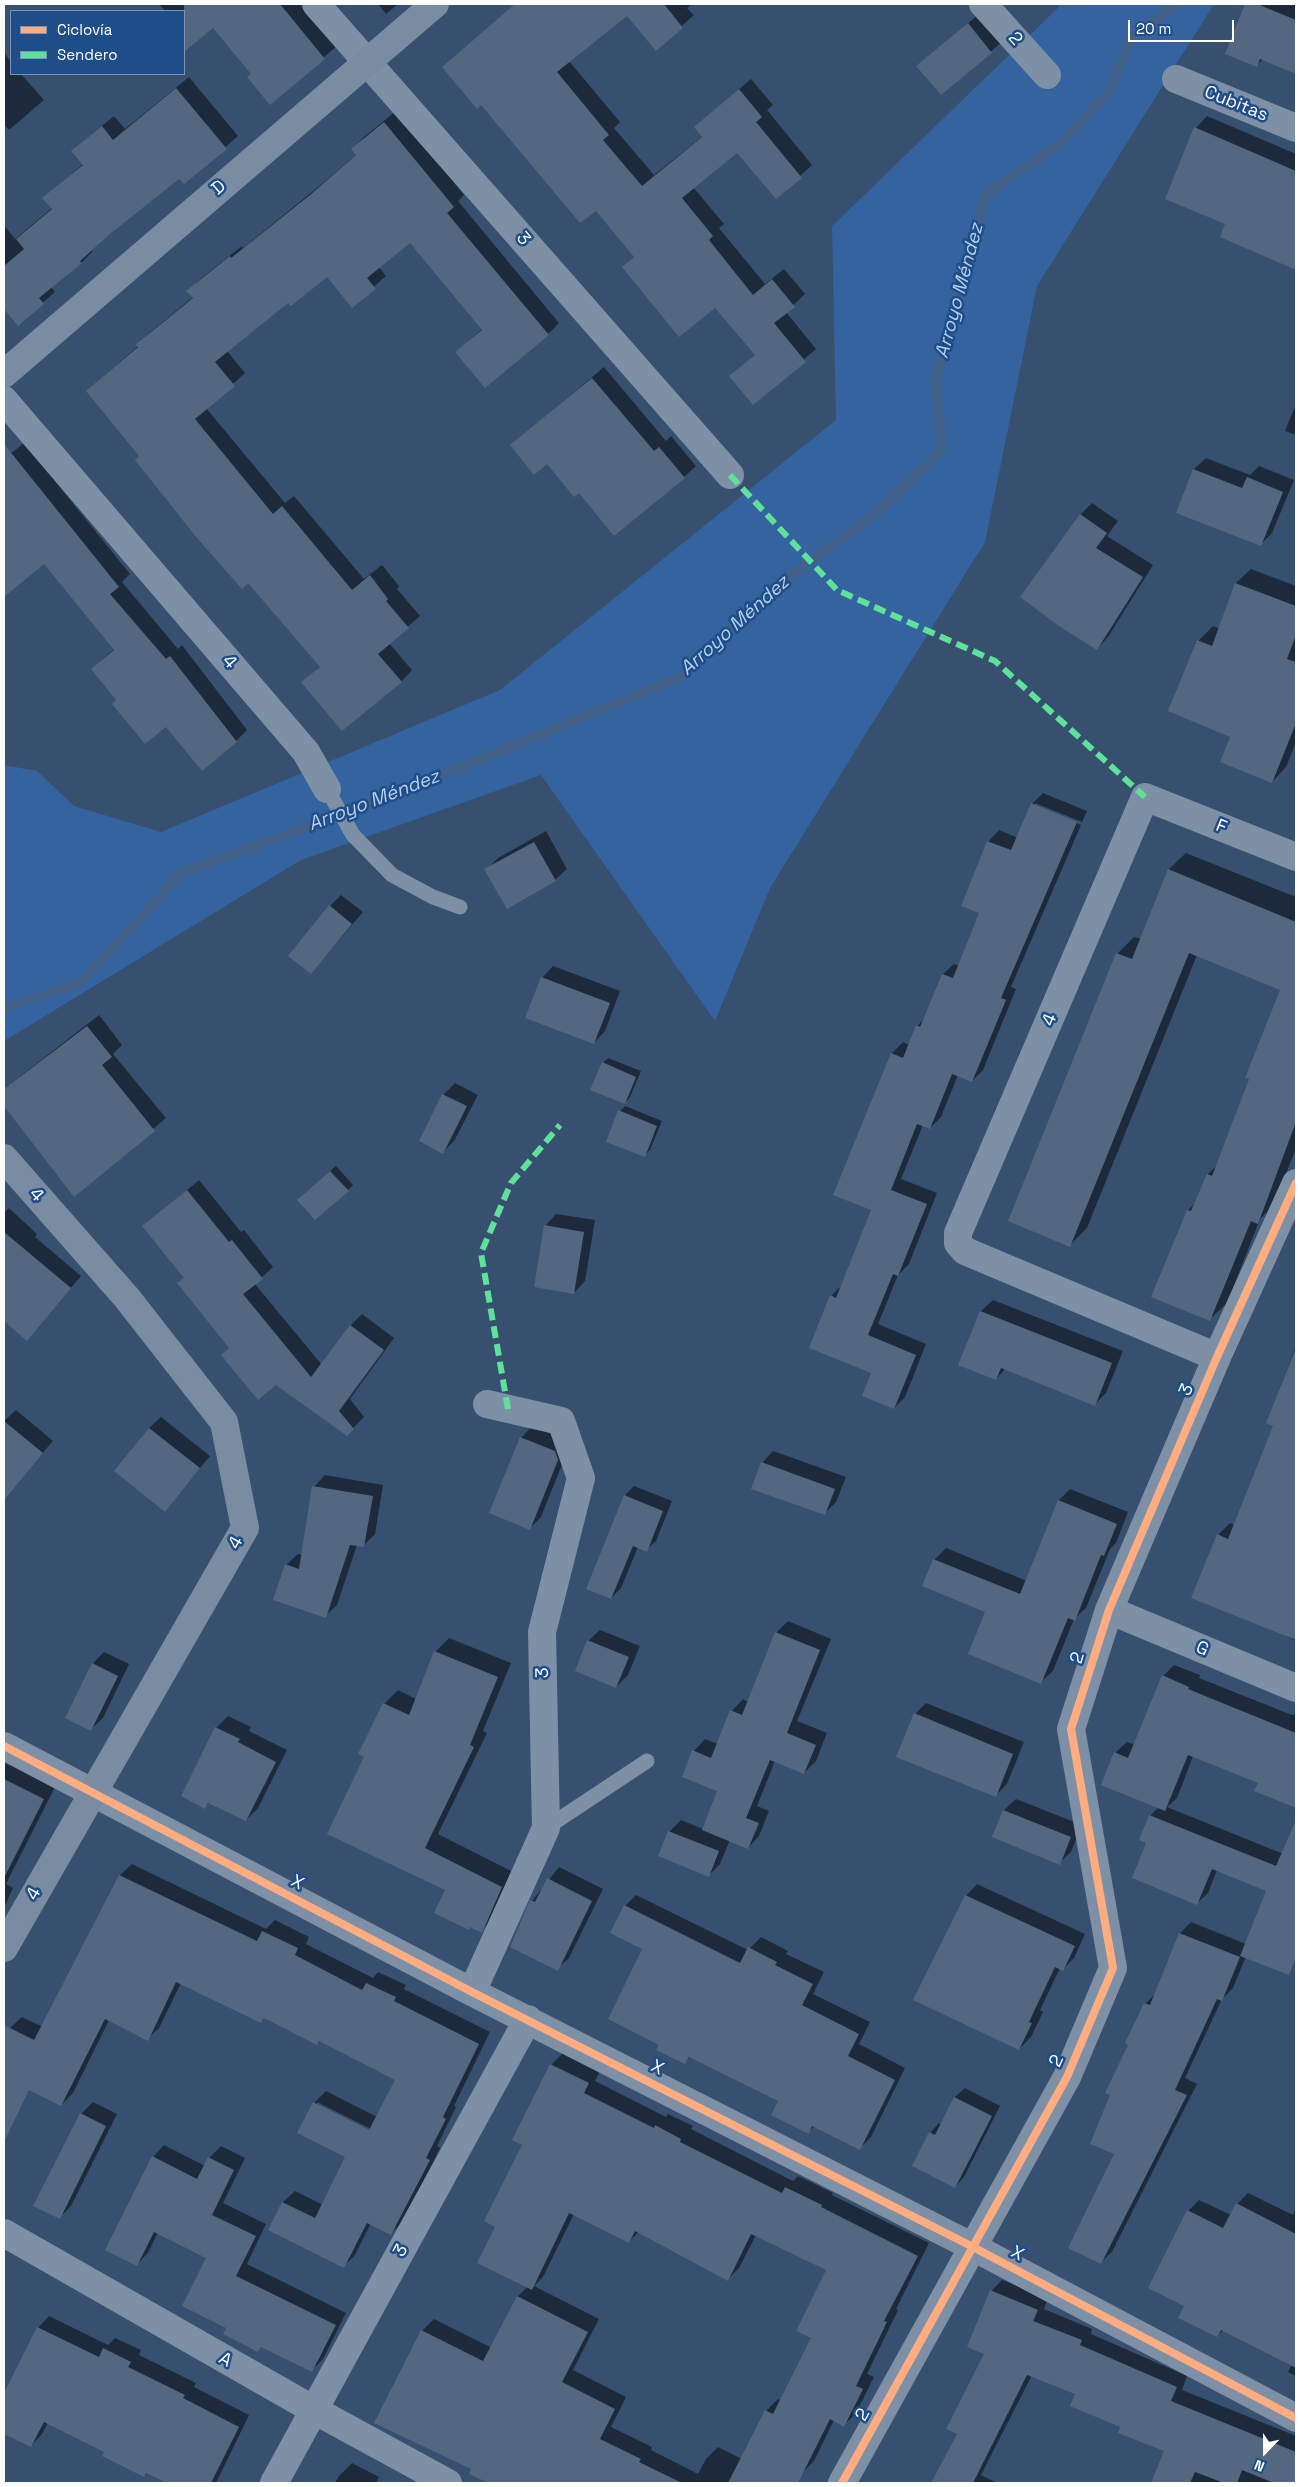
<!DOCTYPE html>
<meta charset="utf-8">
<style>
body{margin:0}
#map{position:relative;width:1300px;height:2487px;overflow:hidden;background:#375070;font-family:"Space Grotesk",sans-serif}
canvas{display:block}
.frame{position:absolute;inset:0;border:5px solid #fff;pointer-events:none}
.legend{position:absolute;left:10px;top:10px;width:175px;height:65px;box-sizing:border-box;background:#1f4d88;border:1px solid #7994b8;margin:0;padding:6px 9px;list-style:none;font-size:15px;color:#fff}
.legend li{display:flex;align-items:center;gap:10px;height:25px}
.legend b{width:25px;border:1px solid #7994b8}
.north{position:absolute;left:1240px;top:2427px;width:50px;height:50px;-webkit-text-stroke:4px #1f4d88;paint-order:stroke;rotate:202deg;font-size:14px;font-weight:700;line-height:20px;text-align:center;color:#fff}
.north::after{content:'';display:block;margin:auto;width:18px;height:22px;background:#fff;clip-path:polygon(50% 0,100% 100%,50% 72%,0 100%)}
.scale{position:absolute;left:1128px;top:20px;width:106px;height:22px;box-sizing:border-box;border:2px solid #fff;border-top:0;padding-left:6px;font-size:15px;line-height:18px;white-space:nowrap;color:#fff;-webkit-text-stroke:4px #1f4d88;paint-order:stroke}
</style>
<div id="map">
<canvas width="1300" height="2487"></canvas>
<div class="frame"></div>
<ul class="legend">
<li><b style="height:6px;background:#ffac80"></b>Ciclovía</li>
<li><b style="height:6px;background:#60e19b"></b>Sendero</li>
</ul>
<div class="north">N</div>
<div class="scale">20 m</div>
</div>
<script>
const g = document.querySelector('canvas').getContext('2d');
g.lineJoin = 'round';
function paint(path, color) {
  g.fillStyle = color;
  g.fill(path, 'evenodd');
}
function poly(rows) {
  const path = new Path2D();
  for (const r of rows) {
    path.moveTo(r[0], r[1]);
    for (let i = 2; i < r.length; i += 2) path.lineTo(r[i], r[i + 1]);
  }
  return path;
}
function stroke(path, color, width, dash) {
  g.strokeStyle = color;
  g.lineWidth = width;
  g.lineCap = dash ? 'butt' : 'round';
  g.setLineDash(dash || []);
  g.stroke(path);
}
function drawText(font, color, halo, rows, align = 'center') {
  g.font = font + ' "Space Grotesk",sans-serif';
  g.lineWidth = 5;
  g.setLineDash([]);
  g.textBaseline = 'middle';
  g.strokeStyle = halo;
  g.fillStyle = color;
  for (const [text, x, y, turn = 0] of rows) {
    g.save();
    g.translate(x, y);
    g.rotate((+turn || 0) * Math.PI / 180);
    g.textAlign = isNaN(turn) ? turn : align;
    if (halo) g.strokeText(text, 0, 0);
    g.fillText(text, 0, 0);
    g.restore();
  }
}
paint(poly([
 [1062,4,1214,4,1037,286,985,542,770,888,715,1021,541,775,301,860,4,1041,4,765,37,771,74,806,161,832,500,690,836,420,832,226]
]), '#34639f');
paint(poly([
 [159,4,302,4,337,46,270,103,252,74,213,26,184,50,184,11,165,11],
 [378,4,398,4,386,14],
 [516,4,692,4,687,8,694,15,656,49,627,14,569,61,620,122,614,128,654,175,703,136,695,127,751,79,773,105,767,110,812,165,776,198,738,151,693,187,724,224,719,228,765,284,784,269,805,294,786,312,816,349,753,403,731,376,756,354,715,306,623,267,635,256,596,209,444,67],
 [1246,4,1296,4,1296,72,1263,59,1257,65,1226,53],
 [980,13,1003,41,941,94,918,66],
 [4,52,11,62,11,74,21,74,44,100,9,130,4,124],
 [189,77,238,136,184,183,179,177,91,249,93,251,82,262,51,287,55,292,18,324,4,307,4,225,15,239,52,208,44,198,83,164,73,151,85,140,114,116,125,129],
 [396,111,464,195,458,201,559,323,548,334,457,352,482,329,410,241,379,267,386,276,352,306,327,275,289,301,227,351,245,373,206,408,285,503,294,496,364,579,382,565,399,586,397,589,420,616,389,643,412,670,401,682,303,682,321,666,87,391,138,346,148,334,193,297,188,291,199,280,242,246,243,248,323,183,357,154,352,149,364,137],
 [1207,116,1296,154,1296,269,1222,237,1227,223,1196,128],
 [604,367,666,441,671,436,696,466,684,477,579,491,547,463,511,446],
 [1296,404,1296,435,1285,431],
 [24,443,130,574,122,582,178,649,182,645,247,730,236,741,166,725,117,700,92,669,115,648,44,562,11,589,4,581,4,459],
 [1206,458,1250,475,1259,466,1294,480,1272,533,1261,544,1178,512,1194,469],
 [1092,503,1118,521,1107,536,1153,565,1108,637,1097,649,1022,597,1081,514],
 [1251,569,1296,586,1296,742,1286,767,1272,782,1232,736,1198,641,1213,626,1220,629,1236,583],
 [1043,793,1087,811,1082,822,1035,803,1035,806,1081,825,1011,987,1016,989,983,1070,972,1081,958,1075,941,1117,930,1128,923,1125,901,1179,937,1193,909,1264,898,1275,878,1324,926,1344,905,1397,894,1408,831,1296,842,1285,873,1209,835,1194,892,1053,903,1042,909,1045,917,1026,926,1017,943,974,954,964,959,966,981,913,963,905,989,841,999,830,1018,838,1032,804],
 [546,831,567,869,555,880,486,870,498,858],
 [1186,853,1296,897,1296,1148,1274,1205,1260,1219,1227,1303,1210,1319,1188,1210,1197,1201,1208,1174,1218,1164,1282,989,1197,955,1087,1228,1070,1245,1117,954,1134,937,1141,939,1169,869],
 [341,895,363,912,311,973,330,906],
 [553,966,620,991,605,1031,594,1043,542,978],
 [99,1015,122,1045,113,1054,166,1118,75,1195,4,1104,4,1089],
 [608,1058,641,1071,630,1097,625,1103,603,1063],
 [455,1083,478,1095,454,1141,443,1152,420,1141,443,1095],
 [625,1106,662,1121,650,1150,644,1156,620,1111],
 [336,1166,353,1185,348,1190,304,1194],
 [199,1180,241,1232,244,1230,273,1267,255,1284,322,1365,351,1325,362,1314,394,1338,350,1399,364,1417,347,1434,230,1347,185,1277,144,1226],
 [9,1208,37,1234,35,1237,81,1276,27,1339,4,1319,4,1213],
 [556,1214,595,1220,585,1281,574,1293,545,1226],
 [993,1300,1123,1351,1106,1393,1095,1404,1006,1368,996,1379,960,1364,981,1311],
 [1296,1346,1296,1532,1290,1549,1296,1552,1296,1641,1282,1634,1218,1535,1230,1523,1234,1525,1275,1425,1267,1422],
 [16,1410,53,1441,4,1498,4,1421],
 [161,1417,210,1456,165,1510,149,1428],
 [532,1426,566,1440,569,1447,541,1517,530,1528,521,1438],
 [773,1451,846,1477,836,1502,824,1514,762,1463],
 [325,1475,383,1485,375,1534,363,1546,357,1545,337,1605,325,1616,286,1565,298,1554,303,1555,314,1487],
 [634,1486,672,1501,656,1541,646,1550,638,1547,621,1588,611,1598,625,1495],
 [1070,1489,1128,1512,1116,1543,1110,1549,1086,1608,1074,1619,1053,1671,1041,1682,987,1611,934,1560,946,1548,1027,1581,1059,1500],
 [788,1621,831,1639,797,1721,827,1733,816,1761,804,1773,775,1761,757,1806,769,1811,759,1836,748,1848,730,1840,720,1864,708,1876,669,1832,681,1820,703,1829,719,1790,694,1751,705,1739,718,1744,732,1711,743,1699,748,1702,776,1633],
 [600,1630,640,1646,628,1675,616,1687,588,1641],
 [449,1638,511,1663,483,1731,487,1733,438,1834,515,1873,495,1917,481,1931,447,1890,366,1757,384,1704,398,1690,416,1699,435,1652],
 [104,1652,129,1664,103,1718,91,1729,93,1663],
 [1174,1665,1200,1675,1199,1678,1292,1715,1296,1714,1296,1807,1256,1791,1259,1783,1193,1756,1177,1798,1167,1807,1286,1855,1296,1842,1296,1947,1291,1960,1246,1956,1233,1988,1222,1999,1185,2078,1197,2084,1112,2252,1100,2263,1130,2044,1145,2004,1156,1993,1180,1933,1191,1922,1246,1944,1268,1891,1217,1870,1208,1893,1197,1903,1147,1842,1150,1816,1159,1807,1115,1753,1127,1742,1135,1745,1163,1676],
 [926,1703,1024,1742,1007,1784,995,1796,915,1714],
 [228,1716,251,1727,249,1731,287,1750,258,1808,246,1820,210,1802,205,1807,216,1728],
 [4,1762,55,1787,6,1884,13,1888,4,1908],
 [1016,1799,1082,1825,1071,1852,1059,1863,993,1837,1004,1810],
 [132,1864,266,1929,275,1920,309,1937,306,1944,373,1978,378,1972,406,1985,404,1989,490,2032,454,2106,456,2107,437,2146,440,2148,403,2222,391,2233,371,2223,355,2255,344,2266,270,2230,283,2202,295,2191,323,2205,347,2156,314,2103,326,2091,377,2117,396,2079,320,2041,317,2044,265,2017,261,2022,181,1983,159,2028,147,2039,109,2020,73,2093,61,2105,4,2076,4,2042,10,2028,22,2017,43,2027,120,1875],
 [317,2102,375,2131,374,2134,317,2105],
 [559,1867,603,1889,569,1958,557,1969,532,1901],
 [977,1884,1085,1934,1074,1958,1063,1969,1060,1968,1040,2010,1043,2012,1031,2037,1019,2049,966,1896],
 [636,1895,748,1950,761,1937,788,1951,786,1954,824,1972,813,1994,870,2022,859,2044,905,2068,871,2137,860,2148,815,2126,808,2132,780,2100,691,2056,684,2063,660,2044,644,1948,625,1906],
 [563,2053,600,2071,595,2081,666,2117,668,2114,693,2126,691,2129,793,2181,798,2176,833,2193,832,2195,929,2243,896,2309,898,2310,867,2374,874,2377,856,2413,844,2425,834,2420,814,2461,802,2473,798,2471,792,2483,532,2483,527,2481,526,2483,490,2483,470,2474,473,2469,422,2331,434,2319,492,2348,518,2296,527,2287,497,2226,551,2065],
 [574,2214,629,2241,639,2232,727,2280,739,2268,756,2235,827,2270,813,2338,781,2400,778,2399,766,2411,742,2459,718,2447,706,2459,698,2474,651,2450,652,2447,611,2427,626,2397,573,2370,599,2319,534,2286,543,2277],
 [965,2088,1000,2106,964,2177,955,2187,930,2133,939,2123,941,2125,955,2097],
 [93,2102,117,2114,71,2206,59,2218,81,2114],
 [164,2145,205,2166,209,2158,221,2146,245,2158,223,2203,266,2224,247,2264,346,2313,323,2359,312,2370,262,2346,258,2351,227,2328,208,2257,158,2232,148,2253,136,2265,153,2157],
 [1248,2193,1293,2215,1296,2208,1296,2376,1288,2372,1292,2364,1223,2330,1217,2336,1186,2306,1188,2211,1199,2200,1231,2215,1237,2204],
 [1002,2280,1048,2298,1044,2309,1092,2329,1091,2334,1187,2376,1182,2390,1296,2436,1296,2483,1165,2483,1154,2479,1166,2451,1122,2426,1077,2393,1032,2375,981,2475,997,2483,933,2483,958,2433,986,2353,991,2291],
 [49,2316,108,2345,115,2338,141,2350,139,2355,196,2383,194,2387,249,2415,216,2483,169,2483,147,2472,144,2476,106,2451,48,2423,42,2434,31,2446,4,2433,4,2396,38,2328],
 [352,2463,379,2477,376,2483,335,2483,339,2476]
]), '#0007');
stroke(poly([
 [4,1008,81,983,181,873,371,804,681,677,778,584,873,516,942,450,936,380,957,289,986,194,1060,144,1110,90,1131,39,1176,4]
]), '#41618b', 10);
paint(poly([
 [184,4,280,4,325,59,270,105,247,77,251,74,213,28,184,52],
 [515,4,664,4,683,28,656,51,627,16,557,72,609,135,603,140,642,186,702,137,694,127,739,89,762,117,756,122,802,178,776,199,737,153,682,198,713,236,709,240,753,295,772,279,795,307,774,323,806,362,753,405,729,376,755,355,715,308,679,337,622,267,634,257,596,211,580,223,481,105,477,109,442,67],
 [1245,4,1257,4,1296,20,1296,74,1260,59,1257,67,1225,54],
 [968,23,992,53,941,95,916,66],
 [176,88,227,149,184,184,179,179,110,234,80,261,82,263,39,298,44,304,18,326,4,309,4,266,24,249,16,239,52,209,42,198,83,165,71,151,102,126,113,140],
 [384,122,454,207,447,213,549,335,485,388,455,352,482,330,410,243,367,278,376,289,352,308,327,277,291,306,288,303,215,362,235,386,195,419,273,514,282,506,352,590,370,575,388,599,386,601,409,628,378,654,402,682,342,731,301,682,320,667,248,583,242,589,197,538,135,460,139,456,86,391,138,347,135,345,193,298,186,291,230,256,231,258,310,195,356,155,351,149],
 [1194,127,1296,171,1296,270,1220,237,1225,224,1165,199],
 [592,378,654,451,659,447,685,478,614,536,579,493,574,497,547,464,534,475,510,445],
 [4,444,119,587,110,594,166,659,170,656,237,742,202,771,166,727,145,744,112,704,116,700,91,669,114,650,44,564,4,597],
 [1193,469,1242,488,1247,477,1283,492,1261,546,1176,513],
 [1080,514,1107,533,1096,548,1143,577,1097,650,1059,626,1020,597],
 [1235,583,1296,606,1296,635,1287,659,1296,662,1296,723,1272,783,1220,762,1230,737,1168,711,1197,640,1212,646],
 [1031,803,1077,822,1001,998,1006,1000,972,1082,952,1074,930,1129,917,1124,891,1190,927,1204,898,1276,893,1274,868,1335,916,1355,894,1409,862,1396,871,1373,809,1348,830,1295,836,1298,871,1210,833,1195,891,1053,903,1058,916,1025,920,1027,942,974,953,978,979,913,961,906,987,841,1011,850],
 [534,842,556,881,507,909,484,869],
 [1168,869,1296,922,1296,1122,1258,1224,1251,1221,1210,1321,1151,1297,1187,1210,1191,1211,1207,1174,1212,1176,1249,1079,1245,1078,1280,990,1189,953,1070,1247,1008,1221,1116,953,1132,959],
 [329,905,352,924,311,974,288,956],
 [541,977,610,1003,594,1044,525,1018],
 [87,1026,112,1057,102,1065,155,1131,74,1197,4,1106,4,1089],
 [602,1062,636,1077,625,1104,590,1090],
 [442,1094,467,1106,443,1154,419,1141],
 [618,1110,657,1126,645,1157,606,1142],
 [330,1171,349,1191,315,1220,297,1200],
 [187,1190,229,1242,232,1240,263,1279,243,1294,311,1377,350,1325,384,1350,339,1411,354,1429,347,1436,276,1385,258,1400,221,1355,229,1348,177,1283,184,1278,142,1226],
 [544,1225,584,1232,574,1294,534,1287],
 [4,1232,71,1288,27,1341,4,1321],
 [980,1311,1112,1363,1095,1406,1001,1368,996,1380,958,1365],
 [1295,1350,1296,1350,1296,1640,1191,1598,1217,1534,1228,1539,1273,1426,1266,1423],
 [4,1421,43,1453,4,1500],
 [149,1428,200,1468,165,1512,114,1471],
 [520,1437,555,1451,558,1460,530,1530,489,1513],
 [761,1462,835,1489,825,1515,751,1489],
 [312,1486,373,1496,364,1547,350,1545,326,1618,273,1600,285,1564,299,1569],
 [624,1495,663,1511,647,1552,633,1546,611,1599,586,1589],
 [1058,1500,1117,1524,1104,1556,1101,1555,1075,1621,1068,1618,1041,1684,968,1654,985,1612,922,1586,933,1559,1020,1594],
 [775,1632,820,1650,787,1733,816,1745,804,1774,770,1760,746,1818,759,1823,748,1849,702,1830,717,1791,682,1777,692,1750,711,1758,730,1710,742,1715],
 [587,1640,629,1657,616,1688,575,1671],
 [434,1651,498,1677,470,1745,474,1747,425,1848,502,1887,482,1933,470,1927,469,1930,434,1913,445,1890,327,1834,364,1757,358,1754,383,1703,409,1715],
 [92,1663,118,1676,91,1731,65,1718],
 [1162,1675,1189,1687,1188,1689,1296,1733,1296,1808,1254,1791,1258,1783,1188,1755,1165,1811,1101,1785,1114,1752,1128,1758],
 [914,1713,1013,1754,996,1797,896,1757],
 [215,1727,240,1739,238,1742,276,1762,246,1821,208,1803,205,1809,181,1796],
 [4,1779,44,1799,4,1878],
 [1003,1810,1071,1837,1060,1865,992,1837],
 [1149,1815,1276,1866,1296,1820,1296,1957,1289,1975,1240,1956,1266,1891,1212,1869,1197,1905,1132,1878,1146,1843,1139,1840],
 [668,1831,719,1851,709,1877,658,1856],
 [119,1875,257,1941,262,1931,298,1948,295,1955,362,1990,366,1983,396,1997,394,2001,479,2044,443,2117,446,2119,426,2158,430,2160,391,2235,367,2223,344,2268,268,2230,282,2202,315,2218,345,2157,297,2133,313,2102,369,2130,395,2080,319,2041,317,2045,264,2018,261,2023,176,1982,148,2041,105,2019,61,2106,29,2090,4,2142,4,2025,34,2040],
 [547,1878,592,1901,558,1971,510,1947,530,1900,535,1902],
 [965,1895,1075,1946,1063,1971,1055,1967,1029,2022,1032,2023,1019,2050,913,2000],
 [624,1905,740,1963,748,1947,777,1962,775,1965,813,1984,802,2005,859,2034,848,2056,895,2080,860,2150,812,2126,809,2134,771,2115,778,2101,689,2057,685,2064,656,2050,659,2045,608,2019,642,1949,610,1933],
 [1179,1933,1240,1957,1222,2001,1217,1999,1175,2090,1187,2095,1101,2264,1068,2248,1114,2154,1090,2144,1110,2095,1105,2093,1128,2045,1125,2043,1144,2003,1150,2005],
 [550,2064,589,2083,584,2093,654,2128,655,2125,681,2139,680,2142,782,2193,785,2187,822,2205,821,2207,918,2256,884,2321,887,2322,856,2386,863,2389,844,2427,830,2419,798,2483,728,2483,765,2410,773,2414,811,2338,796,2331,826,2270,751,2234,728,2281,635,2231,629,2243,569,2213,532,2290,477,2263,495,2227,484,2221,522,2145,512,2140],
 [954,2097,992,2116,955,2188,912,2166,929,2132,935,2135],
 [80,2113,106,2126,60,2219,33,2206],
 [152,2156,197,2179,208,2157,234,2170,212,2215,256,2236,236,2276,336,2325,312,2372,261,2347,258,2352,223,2334,226,2328,182,2306,206,2258,154,2232,137,2266,105,2250],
 [1236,2203,1296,2234,1296,2368,1221,2330,1217,2337,1178,2318,1184,2306,1148,2288,1187,2210,1223,2228],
 [990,2290,1038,2310,1033,2321,1082,2340,1080,2345,1177,2387,1171,2401,1296,2452,1296,2483,1274,2483,1242,2470,1237,2483,1224,2483,1195,2472,1190,2483,1151,2483,1164,2451,1118,2433,1120,2427,1070,2406,1075,2394,1027,2375,973,2483,931,2483,957,2434,946,2429,984,2354,967,2347],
 [517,2296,588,2332,562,2382,615,2409,600,2439,641,2459,639,2462,682,2483,488,2483,469,2474,471,2469,374,2423,421,2330,483,2361],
 [37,2327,99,2357,103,2348,131,2362,128,2367,185,2395,183,2398,239,2427,211,2483,167,2483,146,2473,144,2477,102,2456,104,2452,44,2422,31,2447,4,2434,4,2393]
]), '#536781');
stroke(poly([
 [327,789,353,835,392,875,433,897,460,907],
 [546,1828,647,1761]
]), '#7e90a6', 15);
stroke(poly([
 [316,4,730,475],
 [983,4,1047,75],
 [1176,79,1296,128],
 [4,400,306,752,327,789],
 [1217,1357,965,1251,958,1243,958,1233,1145,797,1296,857],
 [1109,1610,1296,1688],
 [4,1746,472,1992,973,2247,1296,2418],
 [472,1992,546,1828,542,1632,581,1478,561,1421,487,1404],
 [4,2233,314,2410,448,2483],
 [274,2483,528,2019],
 [842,2483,1067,2077,1113,1968,1071,1729,1109,1610,1217,1357,1296,1183]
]), '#7e90a6', 28);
stroke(poly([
 [4,374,435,4],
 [4,1158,127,1298,224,1422,245,1528,4,1948]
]), '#798ca1', 28);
stroke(poly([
 [730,475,837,590,995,661,1145,797],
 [508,1409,481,1253,511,1183,560,1125]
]), '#60e19b', 6, [12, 6]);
stroke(poly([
 [4,1746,472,1992,973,2247,1296,2418],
 [842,2483,1067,2077,1113,1968,1071,1729,1109,1610,1217,1357,1296,1183]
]), '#ffac80', 8);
drawText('18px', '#fff', '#1f4d88', [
 ["2",1015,39,48],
 ["Cubitas",1236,104,22],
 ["D",219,188,-41],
 ["3",523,239,49],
 ["4",229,662,49],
 ["F",1221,827,22],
 ["4",1050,1020,-67],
 ["4",36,1195,49],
 ["3",1187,1390,-67],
 ["4",236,1543,-60],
 ["G",1202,1649,23],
 ["2",1078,1658,-73],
 ["3",543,1673,-91],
 ["X",297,1883,28],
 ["4",34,1894,-60],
 ["2",1057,2061,-66],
 ["X",657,2068,27],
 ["3",401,2251,-61],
 ["X",1017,2254,28],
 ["A",225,2360,30],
 ["2",863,2415,-61]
]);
drawText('italic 19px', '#b6d1f2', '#1f4d88', [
 ["Arroyo Méndez",960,291,-75],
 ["Arroyo Méndez",735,626,-42],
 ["Arroyo Méndez",374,801,-21]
]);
</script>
